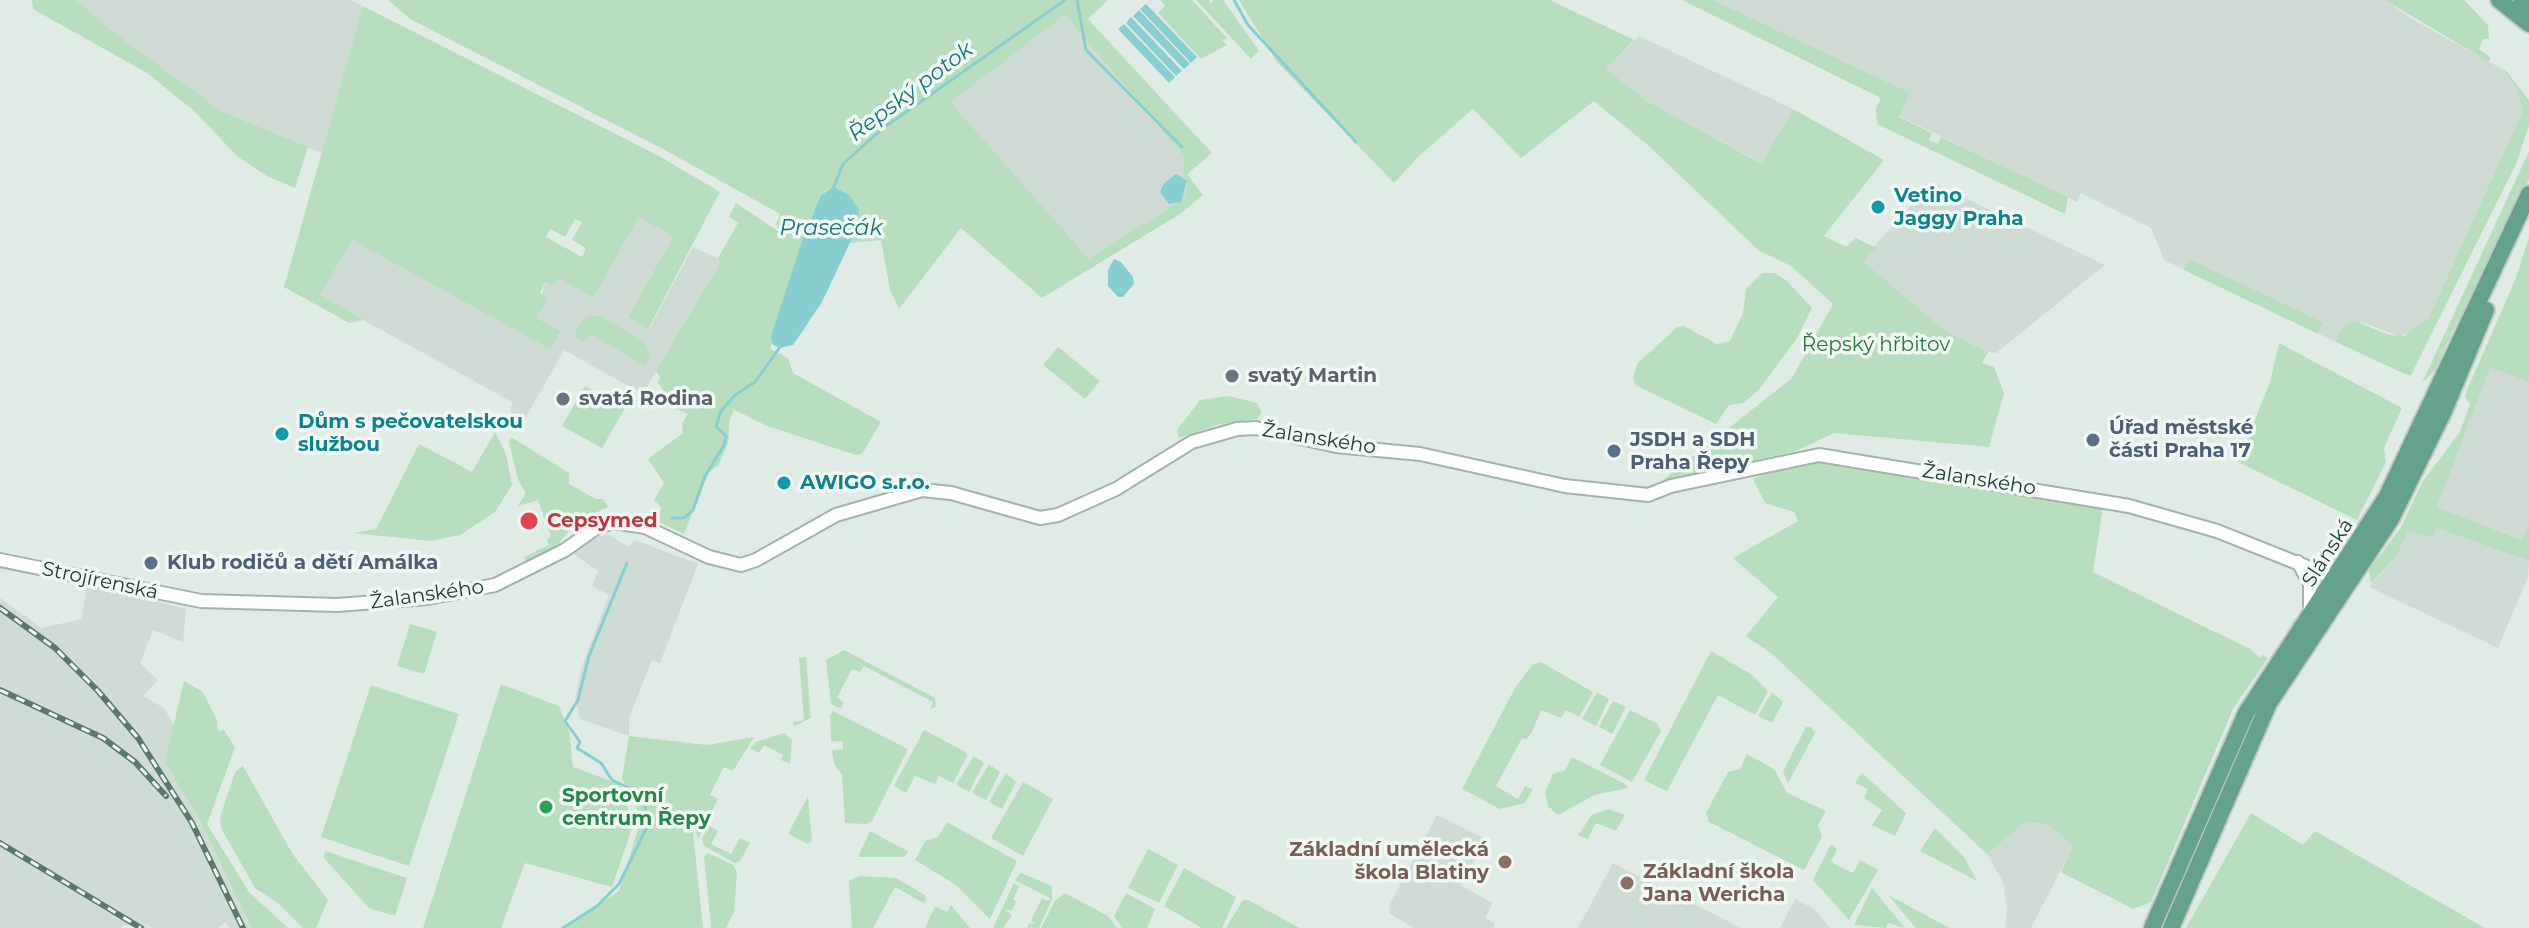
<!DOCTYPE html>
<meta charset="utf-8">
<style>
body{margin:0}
canvas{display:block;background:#e1ebe5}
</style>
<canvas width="2529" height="928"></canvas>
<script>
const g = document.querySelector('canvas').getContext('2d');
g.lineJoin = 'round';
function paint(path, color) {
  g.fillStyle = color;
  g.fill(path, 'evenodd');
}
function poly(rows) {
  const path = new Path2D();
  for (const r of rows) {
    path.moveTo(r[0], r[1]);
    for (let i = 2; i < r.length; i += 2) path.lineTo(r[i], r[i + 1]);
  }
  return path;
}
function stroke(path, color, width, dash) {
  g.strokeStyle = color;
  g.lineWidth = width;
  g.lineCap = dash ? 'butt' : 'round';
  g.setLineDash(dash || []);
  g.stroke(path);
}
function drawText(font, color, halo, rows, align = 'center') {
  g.font = font + ' Montserrat,sans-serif';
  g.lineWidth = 7;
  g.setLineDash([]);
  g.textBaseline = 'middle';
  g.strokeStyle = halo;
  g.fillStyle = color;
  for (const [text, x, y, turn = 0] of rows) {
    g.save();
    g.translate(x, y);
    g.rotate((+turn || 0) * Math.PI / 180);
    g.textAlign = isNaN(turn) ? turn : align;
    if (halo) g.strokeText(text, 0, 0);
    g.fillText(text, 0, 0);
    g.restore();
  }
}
paint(poly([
 [76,0,350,0,363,6,322,153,221,111,103,25],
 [1713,0,2385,0,2412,19,2502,69,2515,86,2523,110,2429,317,2412,333,2399,336,2361,322,2340,329,2336,342,2164,260,2151,228,2081,193,2077,202,1899,116,1909,93],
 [1065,15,1184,156,1183,172,1189,185,1184,198,1089,259,949,102],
 [1639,36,1793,109,1763,164,1647,101,1606,69],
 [1932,182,2105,265,1996,353,1988,352,1945,331,1862,260],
 [639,217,673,237,628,317,649,329,693,247,718,258,720,263,643,394,564,350,521,426,510,420,512,402,320,296,351,239,550,349,536,319,545,282,559,278,593,298],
 [2490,366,2529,382,2529,523,2523,540,2437,507],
 [2437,528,2529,561,2528,577,2498,648,2369,587,2396,557,2408,531],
 [608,534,628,547,635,540,698,564,660,663,652,660,629,718,629,736,580,719,575,699,582,666,609,595,592,586,598,571,574,554,595,538],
 [87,584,186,609,183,642,153,630,140,663,158,680,143,696,164,708,174,725,165,762,199,819,252,928,229,928,226,922,218,928,152,928,130,915,149,928,123,925,121,928,0,928,0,598,41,628,82,619],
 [1437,815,1486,839,1461,886,1493,903,1485,918,1494,923,1494,928,1414,928,1389,913,1390,904],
 [2025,822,2049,825,2073,847,2031,928,2005,928,2007,908,2003,882,1987,854],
 [1613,863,1741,928,1578,928],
 [1795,899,1814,909,1830,928,1780,928]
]), '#cfdbd4');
paint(poly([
 [32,0,76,0,109,29,221,111,308,147,295,188,267,176,238,157,193,110,147,73,33,9],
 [388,0,1108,0,1088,19,1212,153,1187,174,1203,195,1180,214,1042,298,961,228,899,309,890,290,881,240,850,243,857,228,827,190,821,195,803,238,770,349,788,358,793,373,881,422,862,454,856,455,767,426,731,408,734,411,730,419,728,443,719,464,708,474,684,534,655,520,662,508,654,500,664,483,648,459,683,433,682,424,688,414,664,404,665,393,658,383,660,377,656,371,720,263,718,258,738,223,729,217,736,203,784,235,776,225,780,214,663,149,410,19],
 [1065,15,1184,156,1183,172,1188,185,1184,198,1089,259,950,102],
 [1160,0,1192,0,1227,38,1223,41,1227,45,1201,59,1158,13,1165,6],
 [1196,0,1209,0,1210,4,1214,0,1223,0,1259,51,1251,59],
 [1239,0,1550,0,1634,40,1606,69,1647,101,1762,164,1793,109,1884,160,1824,236,1846,247,1856,238,1876,248,1863,261,1945,331,1988,352,1982,363,1994,367,2004,393,1989,447,1834,433,1796,451,1662,481,1792,378,1833,304,1791,266,1758,250,1649,146,1594,101,1521,158,1473,109,1420,155,1394,183,1277,62],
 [1682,0,1713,0,1910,93,1899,117,1932,133,1929,140,1938,144,1941,137,2068,197,2065,214,1877,124,1876,108,1881,98],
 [2385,0,2464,0,2488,25,2489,39,2483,39,2479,49,2491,58,2489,62],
 [363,6,659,156,720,192,648,329,628,317,673,237,639,217,593,298,559,278,554,285,545,282,540,293,548,299,536,318,560,331,550,349,352,240,320,295,364,320,349,323,284,287],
 [575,219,582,222,572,240,586,248,582,257,546,237,550,229,565,237],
 [2502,69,2507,72,2529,100,2529,125,2517,162,2411,375,2407,375,2336,342,2338,333,2344,325,2355,321,2389,335,2405,336,2429,317,2523,110,2515,86],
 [2529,151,2529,179,2475,296,2457,322,2435,370,2422,383],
 [2529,237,2529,382,2490,367,2437,507,2522,540,2529,523,2529,561,2437,528,2432,537,2408,531,2396,557,2371,583,2369,570,2401,527,2423,481,2460,432,2470,404,2465,397,2467,390,2516,278],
 [2189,259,2322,322,2323,325,2316,333,2184,270],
 [1762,273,1774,273,1786,280,1812,308,1797,338,1758,391,1743,403,1729,405,1716,424,1635,385,1633,377,1638,363,1677,327,1684,326,1717,344,1730,341,1743,313,1746,289],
 [588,316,600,316,644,341,650,353,646,366,590,334,584,341,576,337,577,327],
 [2279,343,2402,408,2384,448,2386,462,2357,520,2238,462,2270,382],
 [1058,347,1100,381,1085,399,1043,365],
 [585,386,625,408,602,448,562,426],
 [1229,396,1257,403,1262,413,1257,419,1220,424,1179,438,1177,430,1200,400],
 [495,432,506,454,512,485,495,512,460,535,430,541,353,533,376,529,419,444,472,472],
 [511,437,569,473,569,484,596,499,603,499,608,507,576,522,556,547,526,562,524,557,549,545,547,539,551,537,538,500,518,506,526,493,518,480,509,442],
 [1819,463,2103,507,2093,572,2250,649,2260,658,2262,655,2268,658,2233,709,2151,902,2133,909,2061,872,2073,847,2049,825,2025,822,1987,854,1772,654,1746,636,1778,597,1733,558,1798,521,1794,512,1765,503,1753,479,1774,469],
 [410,624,437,632,424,674,397,666],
 [844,650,935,698,936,707,930,709,933,702,864,666,860,672,852,669,837,698,844,702,841,709,831,704,826,660],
 [1711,651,1751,674,1768,691,1755,715,1718,695,1667,791,1644,780],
 [806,657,811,718,794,726,793,722,804,720,799,658],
 [1541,662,1593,692,1579,717,1566,710,1561,718,1541,710,1532,732,1526,739,1522,738,1496,786,1518,799,1525,786,1533,789,1525,803,1500,809,1462,789,1515,688,1532,665],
 [184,681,203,692,217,720,218,731,224,730,235,747,207,824,249,892,288,928,252,928,199,819,165,762],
 [501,684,559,706,569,731,573,767,619,784,625,794,632,828,612,887,525,863,501,928,423,928],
 [371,685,459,714,409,866,321,837],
 [1597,692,1609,699,1596,726,1582,719],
 [1772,692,1783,702,1772,723,1758,716],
 [1613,701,1626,707,1612,734,1599,727],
 [1630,710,1658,724,1661,731,1632,782,1600,765],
 [833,711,908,749,872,821,866,824,845,823,842,775,834,764,832,750,843,749,843,741,831,742,830,715],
 [1806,727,1811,727,1815,733,1788,783,1783,771],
 [924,730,966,752,967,756,953,783,939,776,935,784,915,776,906,793,894,786],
 [784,733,792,740,790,764,781,760,783,755,764,745,759,753,750,748,756,742],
 [629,736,707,745,754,737,733,771,724,767,710,795,718,799,698,839,691,813,703,928,563,928,619,891,641,819,622,778],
 [1747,754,1774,769,1787,793,1826,811,1818,825,1822,837,1804,870,1709,822,1706,813,1728,772,1740,769],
 [974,756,984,763,969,792,956,785],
 [1572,757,1627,785,1628,788,1594,795,1558,815,1548,806,1545,792,1553,774,1565,770],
 [989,764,1000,772,986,800,972,793],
 [243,766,292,853,328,900,316,928,303,928,279,904,255,888,221,828,220,817,235,772],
 [1006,773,1016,782,1002,809,989,802],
 [1862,773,1906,813,1895,836,1872,825,1882,810,1864,798,1868,789,1855,783],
 [1023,782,1053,799,1023,856,991,838],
 [808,796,812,841,808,844,788,834],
 [1608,809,1625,815,1616,831,1596,823,1588,839,1578,835,1592,815],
 [2251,813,2303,845,2315,831,2485,928,2186,928],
 [947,822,1017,861,990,919,956,885,915,860,925,841,938,837],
 [709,826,718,831,711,844,731,854,740,838,750,843,740,861,735,863,704,846,702,839],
 [1935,828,1964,857,1977,881,1920,851],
 [870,831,908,851,905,857,858,857],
 [1831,844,1837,849,1831,862,1853,873,1860,860,1878,870,1849,920,1813,880],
 [1148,849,1178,865,1159,903,1128,888],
 [325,851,407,878,395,916,369,908,324,858],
 [708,853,733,865,737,872,734,912,726,928,711,928,704,856],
 [1184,868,1236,897,1222,928,1202,928,1164,906],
 [1021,873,1052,886,1052,899,1039,928,1027,928,1029,923,1036,924,1031,920,1042,898,1048,901,1050,898,1015,880],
 [859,876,896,878,925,895,926,899,924,903,895,887,873,928,852,928,849,881],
 [1014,883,1019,887,1013,899,1016,902,1012,910,1005,910,1012,915,1003,928,993,928],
 [1872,888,1905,928,1888,923,1886,928,1854,925],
 [1065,893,1108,916,1117,928,1041,928,1055,901],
 [1126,893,1155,909,1147,928,1122,928,1114,916],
 [1888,895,1931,918,1950,928,1916,928],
 [1243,900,1248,900,1300,928,1226,928],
 [951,905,970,928,925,928,935,906,947,912]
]), '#b9ddbf');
paint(poly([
 [1146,4,1197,57,1191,63,1140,9],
 [1139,10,1190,64,1184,69,1133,16],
 [1131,17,1182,71,1176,76,1126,23],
 [1124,24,1175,77,1169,83,1118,29],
 [1176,174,1187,181,1181,202,1169,204,1160,192,1164,183],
 [834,187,849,195,859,210,857,228,822,302,793,345,779,348,772,344,771,336,803,238,821,195],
 [1114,259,1121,262,1133,277,1134,284,1123,297,1118,297,1108,286,1108,270]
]), '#88ced1');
stroke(poly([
 [1077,0,1086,50,1182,147],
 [1234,0,1248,25,1356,142],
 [833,189,843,164,882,129,1065,0],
 [672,518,684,518,693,510,705,476,724,445,726,436,716,426,721,411,735,395,755,382,780,347],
 [563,928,597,906,619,884,647,827,644,795,612,780,601,763,577,748,580,742,565,721,578,700,589,656,627,563]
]), '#88ced1', 3);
const minor = poly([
 [0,560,201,601,337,605,428,598,495,585,565,550,596,528,614,522,645,527,709,557,741,565,756,560,836,515,922,490,951,493,1040,518,1058,515,1116,489,1192,442,1237,429,1256,428,1336,446,1420,454,1565,486,1648,495,1671,486,1819,455,2129,506,2217,531,2335,578],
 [2298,562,2310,584,2310,612]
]);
const major = poly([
 [2499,0,2529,24],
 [2522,0,2529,5],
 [2152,928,2246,713,2387,496,2529,194],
 [2171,928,2269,703,2391,519,2444,411,2486,310]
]);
stroke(minor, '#a4b3ac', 16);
stroke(major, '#c1c8c6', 20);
stroke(minor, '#fff', 12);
stroke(major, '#64a28b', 16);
const rail = poly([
 [0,608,55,648,98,691,138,738,192,823,243,928],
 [0,690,103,738,135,762,166,796],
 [0,843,141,928]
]);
stroke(rail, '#5b786d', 6);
stroke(rail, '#f1f8f4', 3, [9]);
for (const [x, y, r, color] of [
 [1878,207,8,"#0f9aa8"],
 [1232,376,8,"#6b7280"],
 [563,399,8,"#6b7280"],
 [282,434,8,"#0f9aa8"],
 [2093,440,8,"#5c6f8a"],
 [1614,451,8,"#5c6f8a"],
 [784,483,8,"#0f9aa8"],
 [529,521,10,"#e0444e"],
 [151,563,8,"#5c6f8a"],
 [546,807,8,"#2e9e5b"],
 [1505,862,8,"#8d6e63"],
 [1627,883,8,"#8d6e63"]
]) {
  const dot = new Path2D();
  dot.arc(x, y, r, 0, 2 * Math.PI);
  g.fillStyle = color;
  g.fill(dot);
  stroke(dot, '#f1f8f4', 3);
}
drawText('bold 20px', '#0d838f', '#f1f8f4', [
 ["Vetino",1894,196],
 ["Jaggy Praha",1894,219],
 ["Dům s pečovatelskou",298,422],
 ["službou",298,445],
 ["AWIGO s.r.o.",800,483]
], 'left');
drawText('20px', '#2b733f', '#f1f8f4', [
 ["Řepský hřbitov",1876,345]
]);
drawText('bold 20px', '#5b616d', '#f1f8f4', [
 ["svatý Martin",1248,376],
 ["svatá Rodina",579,399]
], 'left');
drawText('bold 20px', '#4e5e75', '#f1f8f4', [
 ["Úřad městské",2109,428],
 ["části Praha 17",2109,451],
 ["JSDH a SDH",1630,440],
 ["Praha Řepy",1630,463],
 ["Klub rodičů a dětí Amálka",167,563]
], 'left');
drawText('20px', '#213c32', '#f1f8f4', [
 ["Žalanského",1319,439,9],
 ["Žalanského",1979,480,9],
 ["Slánská",2328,553,-57],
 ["Strojírenská",100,581,12],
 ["Žalanského",427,595,-8]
]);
drawText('bold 20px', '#be3a42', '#f1f8f4', [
 ["Cepsymed",547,521]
], 'left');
drawText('bold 20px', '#27864d', '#f1f8f4', [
 ["Sportovní",562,796],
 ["centrum Řepy",562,819]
], 'left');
drawText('bold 20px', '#785e54', '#f1f8f4', [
 ["Základní umělecká",1489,850],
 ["škola Blatiny",1489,873],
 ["Základní škola",1643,872,"left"],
 ["Jana Wericha",1643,895,"left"]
], 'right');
drawText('italic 22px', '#1a7479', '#f1f8f4', [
 ["Řepský potok",911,92,-37],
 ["Prasečák",831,229]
]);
</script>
